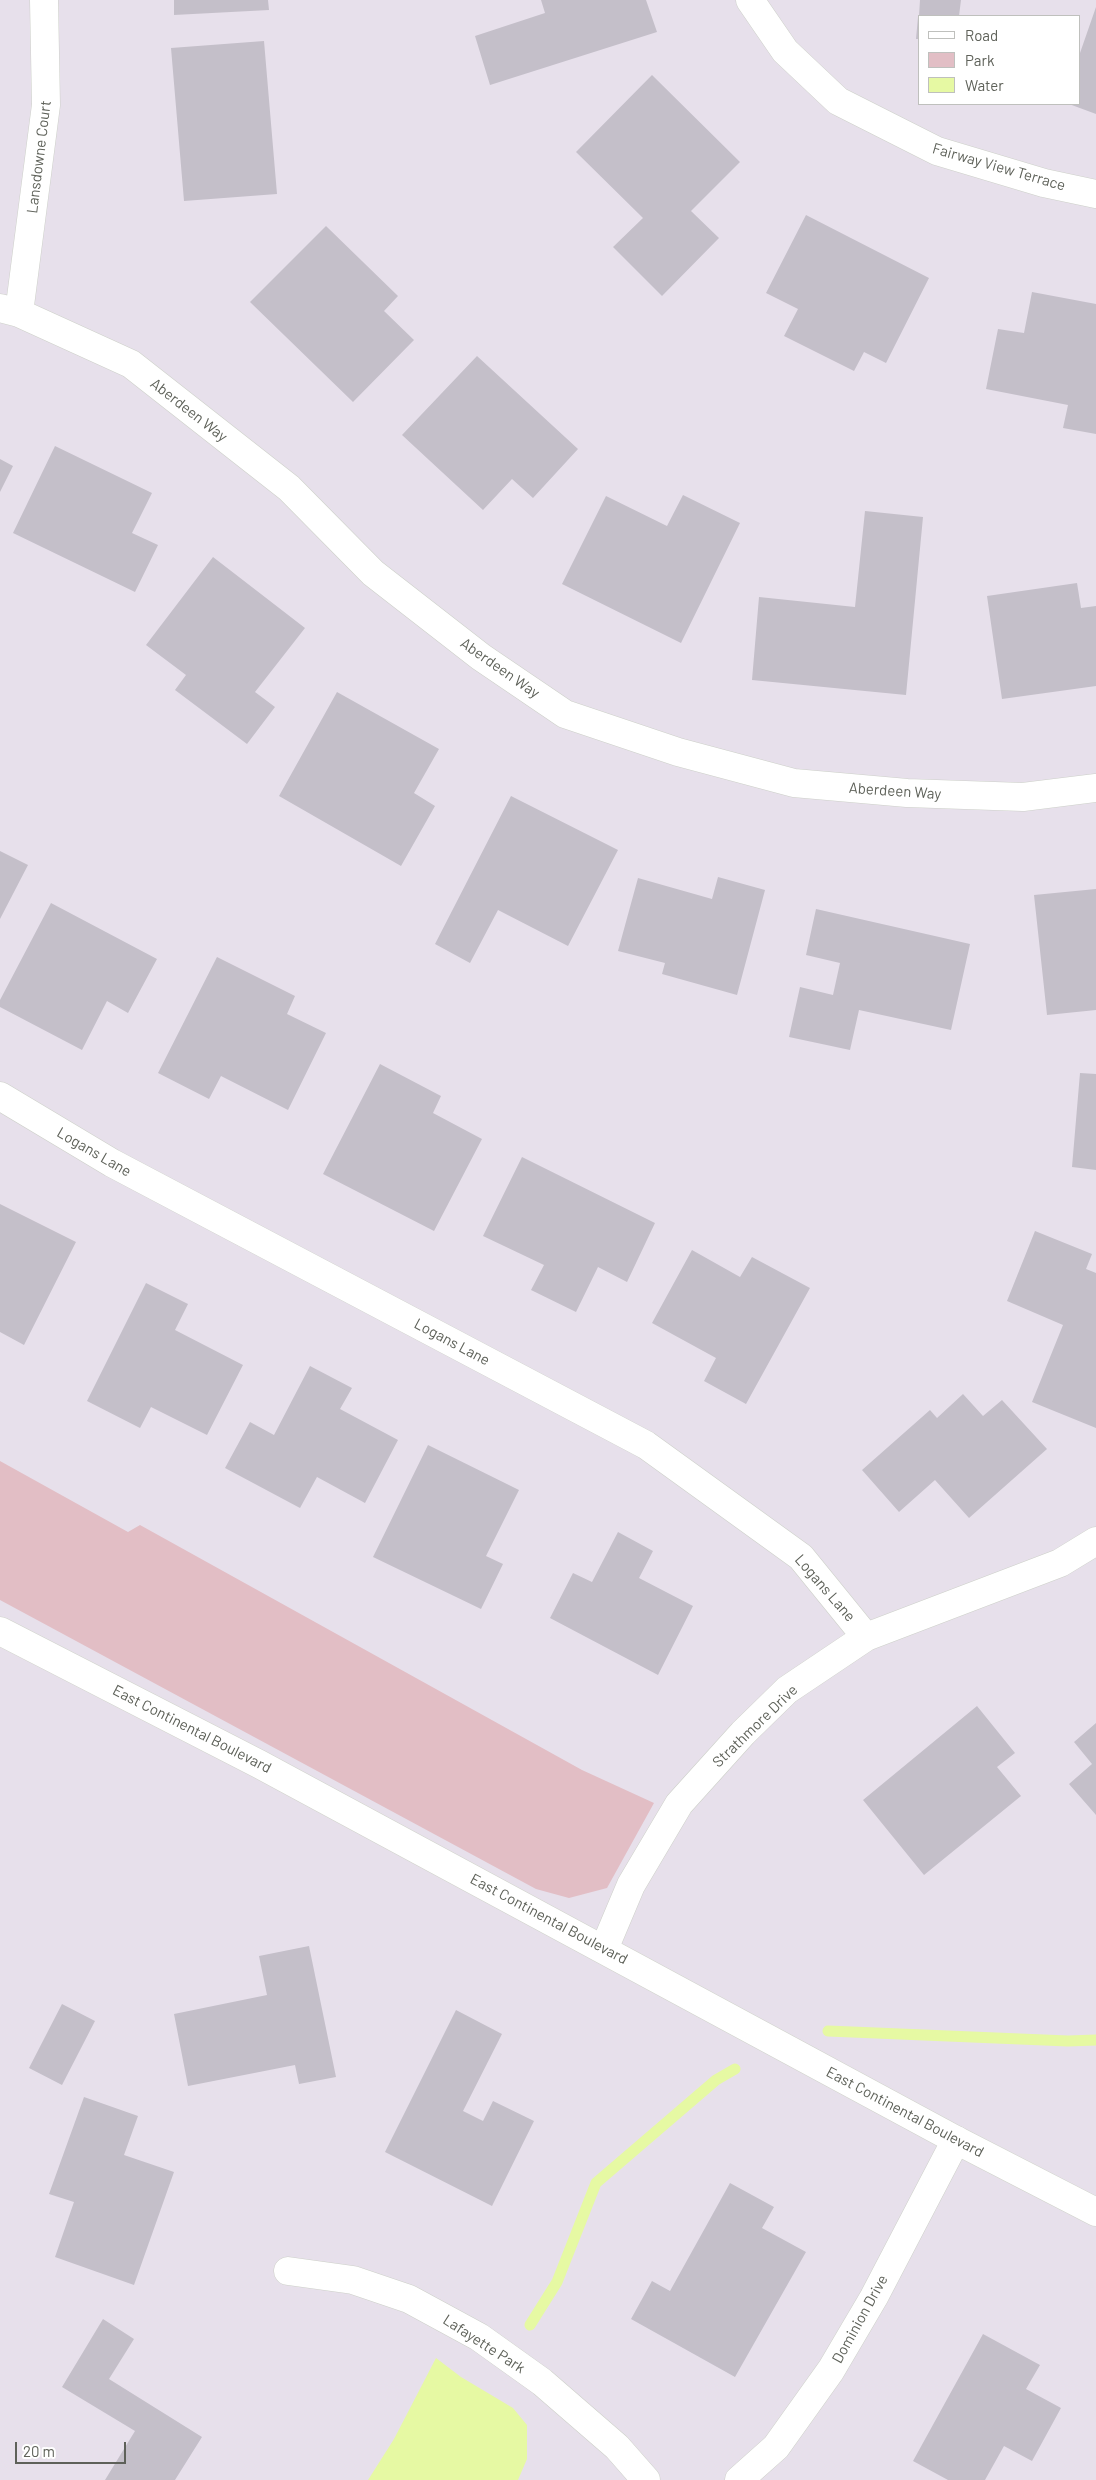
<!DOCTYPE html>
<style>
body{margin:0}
#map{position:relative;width:1096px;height:2480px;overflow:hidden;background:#e7e0eb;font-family:Barlow,sans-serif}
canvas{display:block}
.legend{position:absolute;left:918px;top:15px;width:162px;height:90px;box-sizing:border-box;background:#fff;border:1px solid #bfc0bd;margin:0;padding:6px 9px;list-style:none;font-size:15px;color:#5e6159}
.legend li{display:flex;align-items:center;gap:10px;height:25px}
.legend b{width:25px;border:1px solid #bfc0bd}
.scale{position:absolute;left:15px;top:2442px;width:111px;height:22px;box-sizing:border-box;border:2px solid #5e6159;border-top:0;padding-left:6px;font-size:15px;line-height:18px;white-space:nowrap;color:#5e6159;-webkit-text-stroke:4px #fff;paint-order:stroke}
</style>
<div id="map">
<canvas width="1096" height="2480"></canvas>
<ul class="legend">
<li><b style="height:6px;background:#fff"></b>Road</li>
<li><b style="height:14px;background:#e2bec5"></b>Park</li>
<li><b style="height:14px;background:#e6f9a3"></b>Water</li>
</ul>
<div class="scale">20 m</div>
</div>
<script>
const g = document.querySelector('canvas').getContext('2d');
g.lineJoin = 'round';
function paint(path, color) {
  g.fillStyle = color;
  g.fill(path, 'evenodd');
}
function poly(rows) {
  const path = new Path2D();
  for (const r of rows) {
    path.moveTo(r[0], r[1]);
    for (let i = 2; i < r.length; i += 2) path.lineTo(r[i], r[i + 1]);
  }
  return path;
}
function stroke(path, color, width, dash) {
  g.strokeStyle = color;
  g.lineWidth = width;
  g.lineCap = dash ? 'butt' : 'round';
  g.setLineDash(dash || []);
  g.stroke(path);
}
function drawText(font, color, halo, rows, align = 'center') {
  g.font = font + ' Barlow,sans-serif';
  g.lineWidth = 4.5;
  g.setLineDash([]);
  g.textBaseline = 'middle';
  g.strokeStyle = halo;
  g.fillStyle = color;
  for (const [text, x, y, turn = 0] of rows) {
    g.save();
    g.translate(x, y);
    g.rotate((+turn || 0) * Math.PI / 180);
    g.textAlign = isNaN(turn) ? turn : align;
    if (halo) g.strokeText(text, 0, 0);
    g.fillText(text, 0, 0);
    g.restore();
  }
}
paint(poly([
 [0,1461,128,1532,140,1525,582,1770,654,1803,607,1888,569,1898,536,1889,0,1600]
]), '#e2bec5');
paint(poly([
 [436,2358,461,2377,513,2408,527,2425,527,2459,518,2480,368,2480,394,2439]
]), '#e6f9a3');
stroke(poly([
 [828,2031,1068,2041,1096,2040],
 [530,2325,557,2282,596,2183,716,2080,735,2069]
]), '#e6f9a3', 11);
paint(poly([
 [174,0,268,0,269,10,174,15],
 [541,0,646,0,657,32,490,85,475,36,545,13],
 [920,0,961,0,959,16,919,16],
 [1096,7,1096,114,1069,104,1080,104,1080,53],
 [918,17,920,17,920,39,916,39],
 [264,41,277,194,184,201,171,48],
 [652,75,740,162,691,211,719,238,662,296,613,247,643,218,576,152],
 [806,215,929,278,886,363,864,352,854,371,784,336,798,309,766,293],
 [326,226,398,296,384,311,414,340,353,402,250,302],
 [1032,292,1096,304,1096,434,1063,428,1068,405,986,389,998,329,1024,333],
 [477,356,578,449,533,498,512,479,483,510,402,435],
 [55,446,152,493,132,533,158,545,135,592,13,533],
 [0,459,13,466,0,492],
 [683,495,740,523,681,643,562,584,606,496,667,526],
 [865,511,923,517,906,695,752,680,759,597,855,607],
 [213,557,305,628,255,692,275,707,247,744,175,690,186,675,146,645],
 [1077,583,1081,608,1096,606,1096,686,1002,699,987,596],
 [337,692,439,749,414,793,435,806,401,866,279,796],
 [511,796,618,850,568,946,498,910,470,963,435,944],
 [0,851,28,865,0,919],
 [718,877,765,890,737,995,662,974,665,963,618,951,638,878,712,899],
 [1096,889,1096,1010,1047,1015,1034,895],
 [51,903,157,959,128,1013,107,1001,82,1050,0,1007,0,1000],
 [816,909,970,944,951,1030,859,1010,850,1050,789,1037,800,987,833,995,840,963,806,955],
 [217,957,295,996,287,1014,326,1033,288,1110,221,1076,209,1099,158,1073],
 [380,1064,441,1096,433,1113,482,1139,434,1231,323,1174],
 [1080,1073,1096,1074,1096,1170,1072,1167],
 [522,1157,655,1223,627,1282,598,1267,576,1312,531,1290,544,1265,483,1236],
 [0,1204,76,1242,24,1345,0,1332],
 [1035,1231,1092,1254,1086,1269,1096,1273,1096,1428,1032,1402,1063,1325,1007,1301],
 [692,1250,740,1277,752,1257,810,1288,746,1404,704,1381,716,1358,652,1323],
 [146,1283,188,1304,175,1330,243,1365,207,1435,151,1407,140,1428,87,1401],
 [310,1366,352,1388,340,1409,398,1440,365,1503,317,1477,300,1508,225,1468,250,1422,274,1435],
 [963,1394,983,1416,1002,1400,1047,1449,969,1518,935,1480,899,1512,862,1470,930,1410,937,1418],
 [428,1445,519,1490,486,1556,503,1564,481,1609,373,1557],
 [618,1532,653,1551,639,1578,693,1606,658,1675,550,1618,573,1573,592,1582],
 [977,1706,1015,1753,997,1767,1021,1796,924,1875,863,1800],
 [1096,1723,1096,1815,1069,1784,1092,1764,1074,1742],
 [309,1946,336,2077,299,2084,295,2065,188,2086,174,2014,267,1995,259,1956],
 [62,2004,95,2021,62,2085,29,2068],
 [456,2010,502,2034,463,2111,483,2121,493,2101,534,2121,492,2206,385,2152],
 [84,2097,138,2116,124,2155,174,2172,134,2285,55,2257,74,2202,49,2194],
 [730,2183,774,2207,762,2228,806,2252,735,2377,631,2319,652,2281,670,2291],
 [103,2319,134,2339,109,2379,202,2437,175,2480,105,2480,135,2431,62,2387],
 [983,2334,1040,2365,1026,2389,1061,2408,1032,2461,1004,2446,985,2480,948,2480,913,2461]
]), '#c4bfc9');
const street = poly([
 [750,0,785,51,838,101,937,151,1044,183,1096,194],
 [0,308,19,313,131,364,289,488,373,573,481,657,565,714,678,752,794,783,907,793,1023,797,1096,788],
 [19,313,46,105,44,0],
 [0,1096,112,1163,646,1445,801,1557,866,1637],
 [604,1949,631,1885,679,1804,743,1733,787,1690,866,1637,1060,1563,1096,1541],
 [288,2271,353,2280,409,2299,479,2337,542,2382,617,2447,646,2480],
 [739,2480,776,2447,831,2370,874,2297,956,2140]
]);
const secondary = poly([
 [0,1631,259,1764,956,2140,1096,2212]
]);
stroke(street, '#cdd0c9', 29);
stroke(secondary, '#d0d3cb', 29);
stroke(street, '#fff', 28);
stroke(secondary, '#fff', 28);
drawText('15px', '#5e6159', '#fff', [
 ["Lansdowne Court",39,157,-83],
 ["Fairway View Terrace",999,167,16],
 ["Aberdeen Way",189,410,38],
 ["Aberdeen Way",500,668,35],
 ["Aberdeen Way",895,791,4],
 ["Logans Lane",94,1152,30],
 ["Logans Lane",452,1342,28],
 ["Logans Lane",825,1588,49],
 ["Strathmore Drive",755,1726,-44],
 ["East Continental Boulevard",192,1729,27],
 ["East Continental Boulevard",549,1919,28],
 ["East Continental Boulevard",905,2112,28],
 ["Dominion Drive",860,2319,-61],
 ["Lafayette Park",484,2344,33]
]);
</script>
